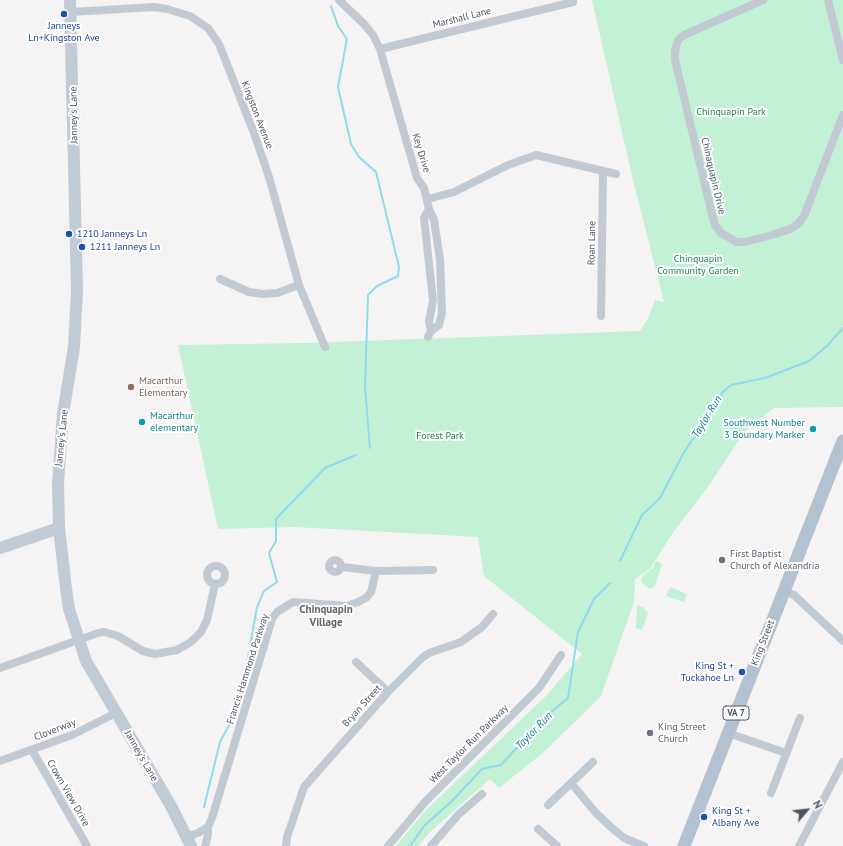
<!DOCTYPE html>
<style>
body{margin:0}
#map{position:relative;width:843px;height:846px;overflow:hidden;background:#f5f3f3;font-family:"PT Sans",sans-serif}
canvas{display:block}
.north{position:absolute;left:787px;top:790px;width:40px;height:40px;-webkit-text-stroke:3px #fff;paint-order:stroke;rotate:62deg;font-size:11px;font-weight:700;line-height:16px;text-align:center;color:#4a5661}
.north::after{content:'';display:block;margin:auto;width:14px;height:18px;background:#4a5661;clip-path:polygon(50% 0,100% 100%,50% 72%,0 100%)}
</style>
<div id="map">
<canvas width="843" height="846"></canvas>
<div class="north">N</div>
</div>
<script>
const g = document.querySelector('canvas').getContext('2d');
g.lineJoin = 'round';
function paint(path, color) {
  g.fillStyle = color;
  g.fill(path, 'evenodd');
}
function poly(rows) {
  const path = new Path2D();
  for (const r of rows) {
    if (r.length === 3) {
      path.moveTo(r[0] + r[2], r[1]);
      path.arc(r[0], r[1], r[2], 0, 2 * Math.PI);
      continue;
    }
    path.moveTo(r[0], r[1]);
    for (let i = 2; i < r.length; i += 2) path.lineTo(r[i], r[i + 1]);
  }
  return path;
}
function stroke(path, color, width, dash) {
  g.strokeStyle = color;
  g.lineWidth = width;
  g.lineCap = dash ? 'butt' : 'round';
  g.setLineDash(dash || []);
  g.stroke(path);
}
function drawText(font, color, halo, rows, align = 'center') {
  g.font = font + ' "PT Sans",sans-serif';
  g.lineWidth = 4;
  g.setLineDash([]);
  g.textBaseline = 'middle';
  g.strokeStyle = halo;
  g.fillStyle = color;
  for (const [text, x, y, turn = 0] of rows) {
    g.save();
    g.translate(x, y);
    g.rotate((+turn || 0) * Math.PI / 180);
    g.textAlign = isNaN(turn) ? turn : align;
    if (halo) g.strokeText(text, 0, 0);
    g.fillText(text, 0, 0);
    g.restore();
  }
}
paint(poly([
 [592,0,843,0,843,407,774,408,744,432,710,484,672,534,650,569,635,579,634,602,601,696,544,752,499,788,490,779,430,832,418,846,396,846,424,812,547,695,582,654,484,576,478,537,294,527,218,529,178,345,305,343,640,331,647,320,655,300,664,302,632,176],
 [656,561,662,564,655,585,653,588,648,588,641,582,642,576,652,569],
 [670,587,687,594,684,602,666,596],
 [637,605,644,608,648,613,642,630,636,628]
]), '#c3f1d5');
stroke(poly([
 [331,6,338,26,347,39,338,87,351,144,359,157,376,172,399,267,398,276,377,286,368,295,365,387,370,448],
 [620,561,642,515,660,498,683,454,692,440,699,433,708,420,713,403,723,392,731,385,765,378,809,361,827,346,843,328],
 [204,807,220,742,234,716,246,668,257,607,264,591,277,582,269,553,276,541,276,519,325,468,356,455],
 [410,846,424,826,452,801,482,769,501,765,544,718,568,698,578,632,594,599,610,583]
]), '#90daee', 2);
stroke(poly([
 [339,0,364,24,373,35,380,49,417,178,424,188,429,209,434,220,440,259,442,313,439,325,431,331,428,337],
 [763,0,684,35,678,40,675,51,675,60,712,214,715,225,721,233,737,242,745,242,772,235,790,229,798,224,804,216,843,115],
 [828,0,843,60],
 [71,12,154,7,167,9,190,16,208,28,219,44,254,133,269,177,299,285,325,347],
 [380,49,573,2],
 [428,199,454,192,508,165,536,155,616,174],
 [429,209,424,218,433,300,429,322,431,331],
 [220,279,249,292,263,294,277,293,299,285],
 [601,316,603,171],
 [335,566,6],
 [216,575,9],
 [342,567,376,571,433,570],
 [783,591,794,595,843,641],
 [356,662,388,692],
 [0,668,98,633,104,632,118,636,143,651,155,654,177,650,191,642,201,632,207,620,215,584],
 [728,733,786,753],
 [32,750,87,846],
 [0,761,72,735,116,713],
 [571,783,596,813,613,829,624,838,644,846],
 [771,793,800,718],
 [548,805,593,762],
 [538,829,557,846],
 [187,837,198,833,208,827,212,818,272,619,277,612,293,602,347,606,358,602,366,598,371,592,376,571],
 [205,846,208,835,208,827],
 [286,846,287,837,304,787,388,692,422,658,429,653,461,642,482,627,493,614],
 [388,846,425,802,539,688,561,655],
 [431,846,459,814,482,794],
 [799,846,843,762]
]), '#c1cad2', 8);
stroke(poly([
 [70,0,77,291,74,347,63,414,58,483,59,528,66,588,69,609,86,661,171,806,191,846],
 [0,548,59,528]
]), '#c1cbd6', 12);
stroke(poly([
 [684,846,843,441]
]), '#b3c2d1', 13);
for (const [x, y, r, color] of [
 [64,14,4,"#1a4fb4"],
 [69,234,4,"#1a4fb4"],
 [82,247,4,"#1a4fb4"],
 [131,387,4,"#8d6e63"],
 [142,422,4,"#0f9aa8"],
 [813,429,4,"#0f9aa8"],
 [722,560,4,"#6b7280"],
 [742,672,4,"#1a4fb4"],
 [650,733,4,"#6b7280"],
 [704,817,4,"#1a4fb4"]
]) {
  const dot = new Path2D();
  dot.arc(x, y, r, 0, 2 * Math.PI);
  g.fillStyle = color;
  g.fill(dot);
  stroke(dot, '#fff', 1.5);
}
for (const [x, y, w] of [
 [736,713,26]
]) {
  const box = new Path2D();
  box.roundRect(x - w / 2, y - 7, w, 14, 3);
  g.fillStyle = '#fff';
  g.fill(box);
  stroke(box, '#4a5661', 1);
}
drawText('bold 9px', '#4a5661', null, [
 ["VA 7",736,713]
]);
drawText('10px', '#4a5661', '#fff', [
 ["Marshall Lane",462,18,-14],
 ["Janney's Lane",74,115,-91],
 ["Kingston Avenue",257,115,69],
 ["Key Drive",421,153,73],
 ["Chinaquapin Drive",713,176,77],
 ["Roan Lane",592,243,-89],
 ["Janney's Lane",62,438,-84],
 ["King Street",763,643,-69],
 ["Francis Hammond Parkway",248,669,-72],
 ["Bryan Street",362,706,-48],
 ["Cloverway",55,730,-21],
 ["West Taylor Run Parkway",469,744,-45],
 ["Janney's Lane",141,756,60],
 ["Crown View Drive",68,793,60]
]);
drawText('10px', '#164399', '#fff', [
 ["Janneys",64,26,"center"],
 ["Ln+Kingston Ave",64,38,"center"],
 ["1210 Janneys Ln",77,234],
 ["1211 Janneys Ln",90,247],
 ["King St +",734,666,"right"],
 ["Tuckahoe Ln",734,678,"right"],
 ["King St +",712,811],
 ["Albany Ave",712,823]
], 'left');
drawText('10px', '#17864f', '#fff', [
 ["Chinquapin Park",731,112],
 ["Chinquapin",698,259],
 ["Community Garden",698,271],
 ["Forest Park",440,436]
]);
drawText('10px', '#785e54', '#fff', [
 ["Macarthur",139,381],
 ["Elementary",139,393]
], 'left');
drawText('10px', '#0d838f', '#fff', [
 ["Macarthur",150,416],
 ["elementary",150,428],
 ["Southwest Number",805,423,"right"],
 ["3 Boundary Marker",805,435,"right"]
], 'left');
drawText('10px', '#5b616d', '#fff', [
 ["First Baptist",730,554],
 ["Church of Alexandria",730,566],
 ["King Street",658,727],
 ["Church",658,739]
], 'left');
drawText('italic 11px', '#0c7c9b', '#fff', [
 ["Taylor Run",707,417,-59],
 ["Taylor Run",534,731,-46]
]);
drawText('bold 11px', '#5f6368', '#fff', [
 ["Chinquapin",326,610],
 ["Village",326,623]
]);
</script>
